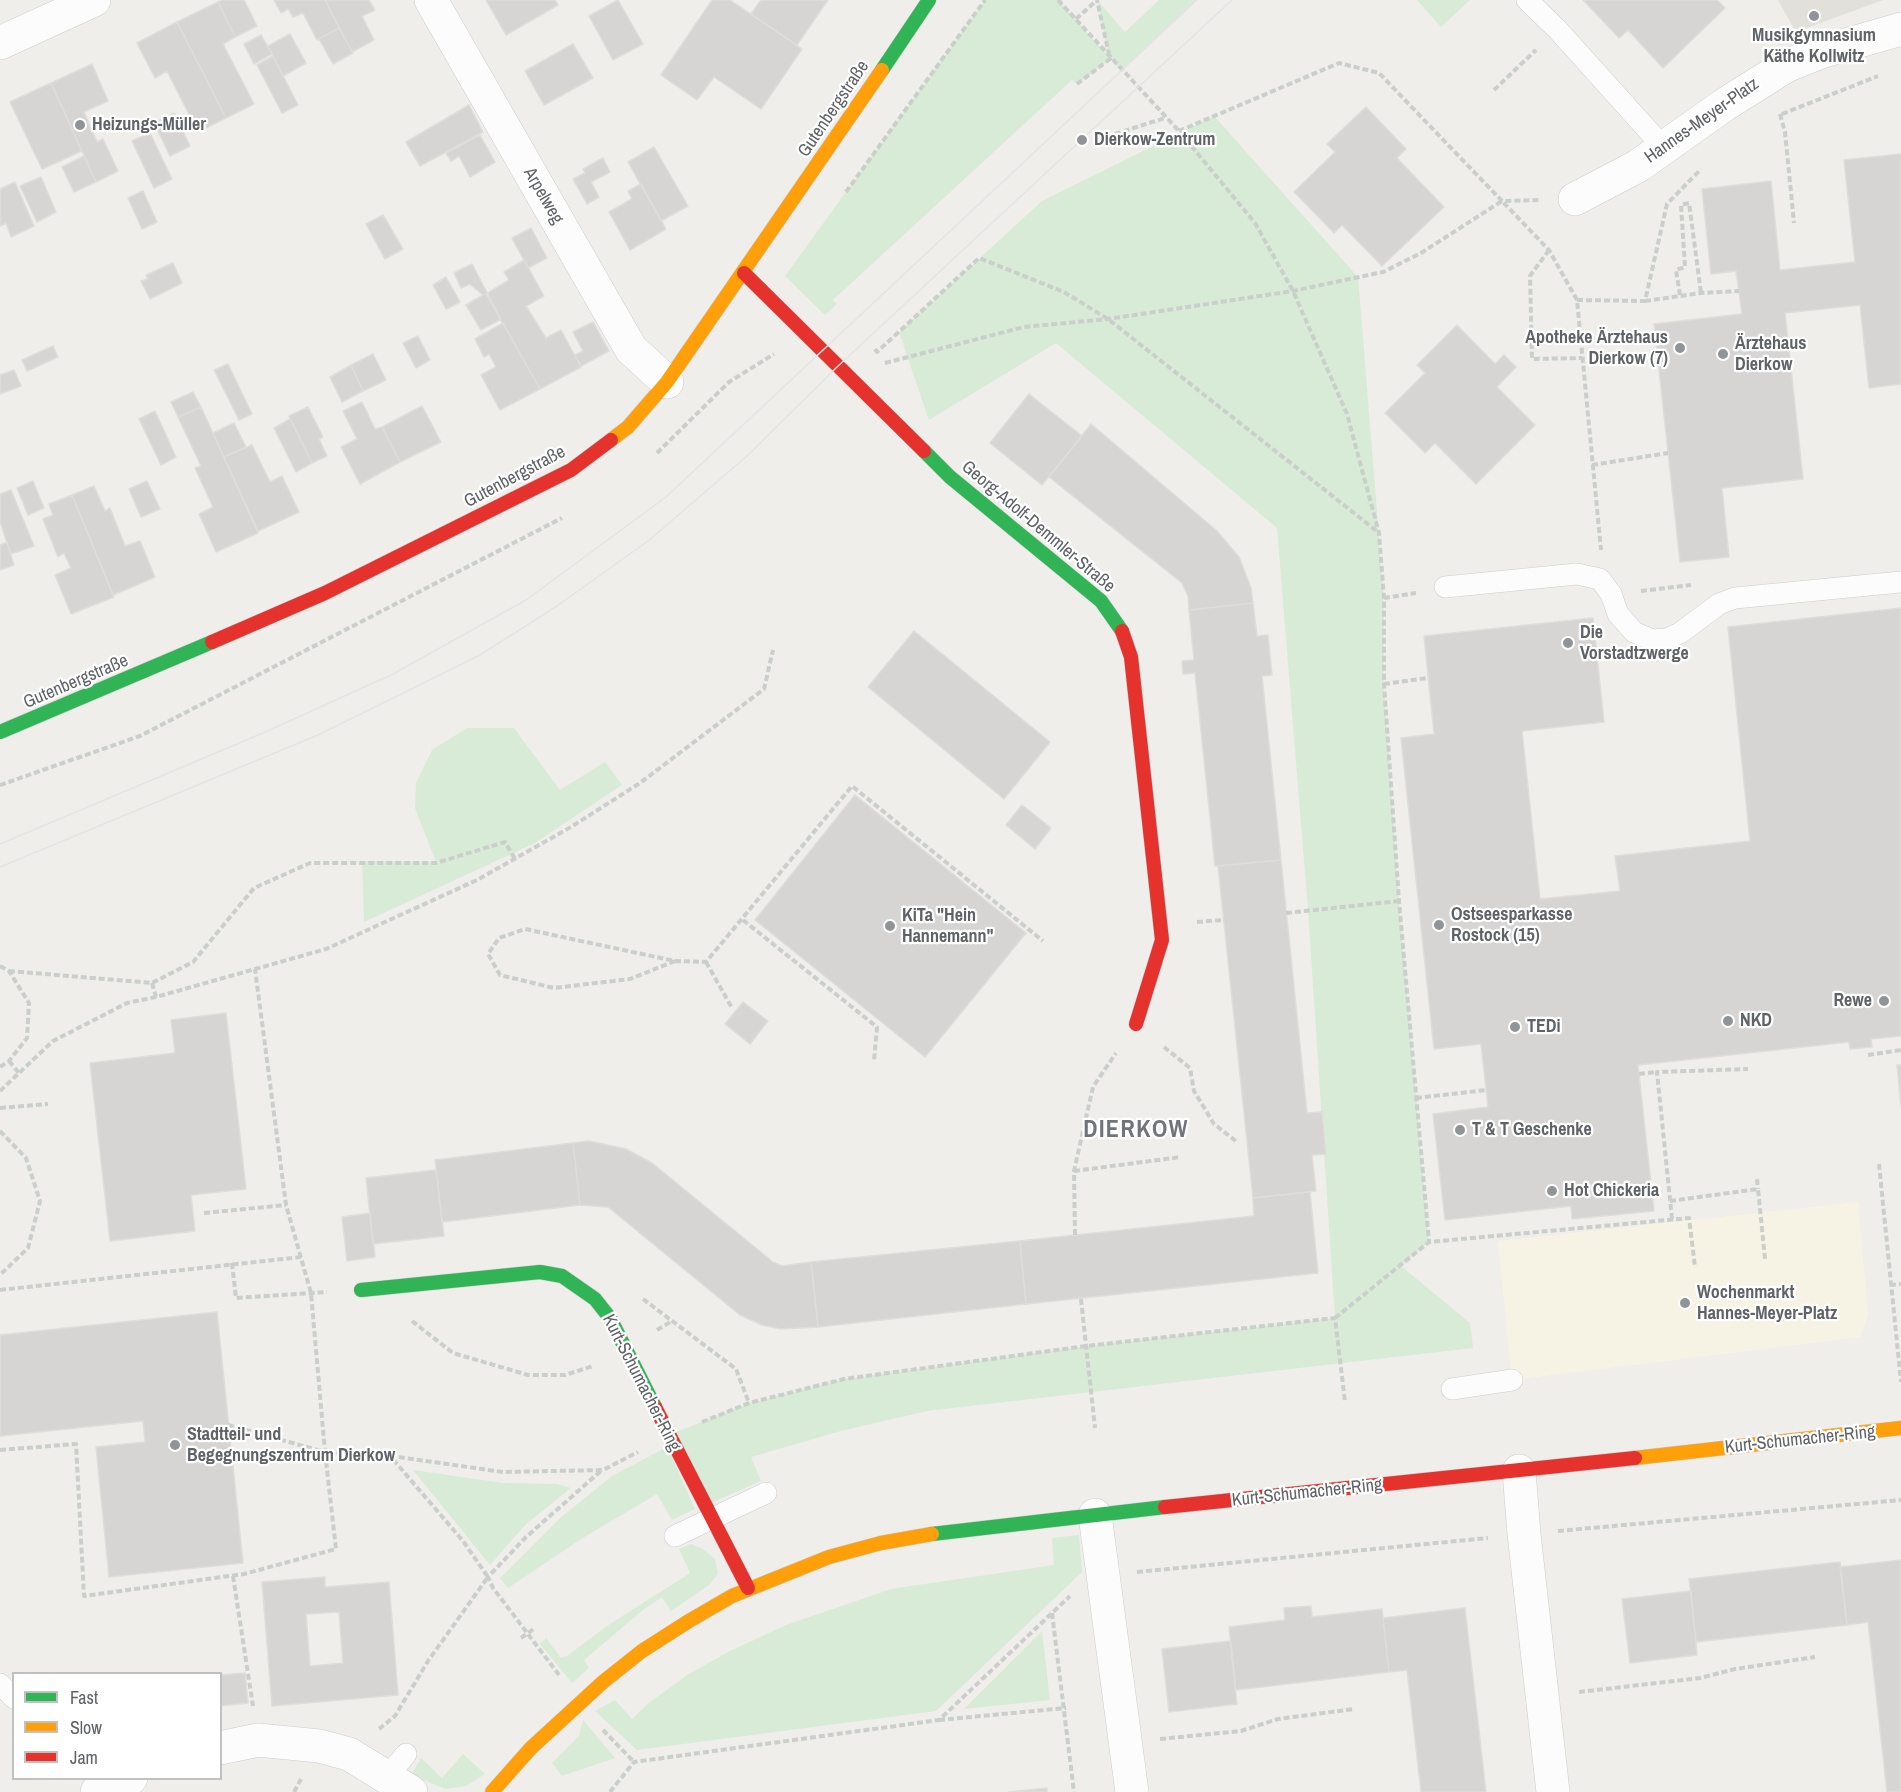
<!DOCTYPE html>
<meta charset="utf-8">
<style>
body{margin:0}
#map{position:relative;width:1901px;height:1792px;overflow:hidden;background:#efeeea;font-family:"Archivo Narrow",sans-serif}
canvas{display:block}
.legend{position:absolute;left:12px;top:1672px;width:210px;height:108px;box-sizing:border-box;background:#fff;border:2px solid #bfc1c3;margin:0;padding:8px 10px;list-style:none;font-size:18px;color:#5f6368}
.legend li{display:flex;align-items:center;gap:12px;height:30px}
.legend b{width:30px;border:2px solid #bfc1c3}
</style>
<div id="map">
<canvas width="1901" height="1792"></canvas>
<ul class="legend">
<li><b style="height:8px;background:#30b455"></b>Fast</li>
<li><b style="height:8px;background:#ff9f0a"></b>Slow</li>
<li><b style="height:8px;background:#e5322d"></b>Jam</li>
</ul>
</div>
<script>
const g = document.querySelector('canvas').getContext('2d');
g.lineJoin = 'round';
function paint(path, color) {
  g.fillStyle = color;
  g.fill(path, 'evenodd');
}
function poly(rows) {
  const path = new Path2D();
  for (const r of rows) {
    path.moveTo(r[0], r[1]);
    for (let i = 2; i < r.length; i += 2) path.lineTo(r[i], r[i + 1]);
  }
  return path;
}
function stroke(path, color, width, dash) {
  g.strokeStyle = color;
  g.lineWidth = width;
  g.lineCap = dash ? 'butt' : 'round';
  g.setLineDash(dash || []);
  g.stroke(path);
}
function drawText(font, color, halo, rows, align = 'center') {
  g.font = font + ' "Archivo Narrow",sans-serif';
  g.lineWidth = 4.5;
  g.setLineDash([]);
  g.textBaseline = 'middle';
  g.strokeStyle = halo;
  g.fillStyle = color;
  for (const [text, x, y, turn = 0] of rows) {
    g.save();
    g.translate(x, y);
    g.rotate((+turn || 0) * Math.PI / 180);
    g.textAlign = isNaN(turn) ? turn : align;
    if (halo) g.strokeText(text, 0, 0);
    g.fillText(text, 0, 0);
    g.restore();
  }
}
paint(poly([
 [1858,1202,1868,1315,1860,1337,1512,1380,1498,1241]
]), '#f7f3e4');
paint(poly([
 [1778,0,1883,0,1796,32]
]), '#e2e0da');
paint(poly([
 [985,0,1058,0,1109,57,1097,0,1125,32,1159,0,1197,0,1121,71,1110,59,1077,84,1072,80,833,300,837,304,825,315,785,276],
 [1417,0,1470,0,1441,27],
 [1214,116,1358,277,1384,598,1384,684,1399,901,1429,1242,1401,1266,1470,1323,1473,1348,927,1411,841,1431,751,1457,761,1481,704,1506,669,1435,749,1403,844,1379,1086,1346,1335,1318,1308,910,1277,528,1056,343,929,420,899,332,1042,201],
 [467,728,514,728,560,790,605,762,622,785,535,843,364,922,362,861,436,862,415,808,416,783,432,750],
 [667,1447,695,1509,672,1520,657,1494,581,1539,508,1588,500,1578,559,1519,612,1476],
 [413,1470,503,1483,556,1484,571,1488,525,1525,490,1565],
 [1079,1535,1082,1572,936,1711,637,1750,595,1711,615,1700,632,1719,650,1702,689,1674,728,1652,786,1625,891,1589,1054,1565,1052,1538],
 [691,1544,703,1549,715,1559,718,1574,709,1585,671,1611,662,1597,643,1610,584,1660,589,1668,572,1683,540,1644,546,1638,561,1658,567,1656,607,1626,690,1573,679,1549],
 [1042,1631,1050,1700,964,1709],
 [583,1720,615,1758,562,1776,552,1763,579,1736],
 [463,1754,485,1774,466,1786,446,1789,411,1775,421,1758,442,1778]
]), '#d8ebd6');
const building = poly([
 [222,0,244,0,257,26,235,37,218,2,222,0],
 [274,0,325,0,339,28,317,40,303,13,293,17,288,9,281,13,274,0],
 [325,0,369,0,375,10,362,16,374,40,352,52,325,0],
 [486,0,555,0,558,5,506,35,486,0],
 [618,0,643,44,613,60,589,16,618,0],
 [712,0,730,0,802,49,761,109,714,77,697,100,661,75,712,0],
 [761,0,828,0,797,45,751,14,761,0],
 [1583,0,1717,0,1725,8,1663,68,1628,30,1619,38,1583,0],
 [218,2,235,37,223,44,254,104,226,118,177,22,218,2],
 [177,22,226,118,198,132,167,71,155,78,137,43,177,22],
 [339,28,353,53,333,64,319,39,339,28],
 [290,34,306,63,283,76,268,46,290,34],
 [261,35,272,54,254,64,244,44,261,35],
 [573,44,593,78,544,105,525,71,573,44],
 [273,56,298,105,282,113,257,65,273,56],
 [92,64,108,101,84,112,97,142,103,139,118,171,96,182,51,83,92,64],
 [51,83,82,151,42,169,10,102,51,83],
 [469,105,483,132,420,166,406,142,469,105],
 [1366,107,1406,149,1397,158,1444,207,1382,266,1342,225,1334,233,1294,192,1335,152,1327,144,1366,107],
 [174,113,190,146,170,156,154,123,174,113],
 [150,133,172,179,154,188,132,141,150,133],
 [480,135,495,162,470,177,459,156,451,161,446,153,480,135],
 [654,147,688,206,661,221,628,162,654,147],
 [1901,154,1901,384,1869,388,1860,305,1785,313,1803,479,1722,488,1729,557,1680,562,1654,324,1742,314,1736,271,1711,274,1702,189,1771,181,1780,270,1855,262,1844,160,1901,154],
 [84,156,96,182,74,192,62,167,84,156],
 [603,158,610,172,591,182,599,197,587,204,573,179,585,173,583,169,603,158],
 [41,177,56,212,37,222,20,186,41,177],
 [15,182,34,226,11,237,6,223,0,226,0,189,15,182],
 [641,184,666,229,630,250,609,212,632,199,628,191,641,184],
 [143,191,157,222,142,229,128,198,143,191],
 [383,215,403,249,385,259,366,224,383,215],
 [531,228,547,258,528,268,512,238,531,228],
 [524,260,544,296,526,306,546,338,561,330,581,367,540,389,486,294,509,280,504,272,524,260],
 [173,263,182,283,150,299,141,281,148,279,146,275,173,263],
 [472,264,501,319,481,330,466,305,483,295,470,284,461,288,454,273,472,264],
 [446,277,460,302,446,309,433,285,446,277],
 [593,322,609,351,581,366,575,355,583,351,573,332,593,322],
 [503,323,540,389,500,410,481,375,496,367,489,354,484,357,475,339,503,323],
 [1457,325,1495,364,1504,355,1516,367,1497,387,1535,425,1476,484,1435,443,1425,453,1385,413,1425,373,1417,365,1457,325],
 [418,336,430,360,416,368,403,343,418,336],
 [53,346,58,357,27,371,22,360,53,346],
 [373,354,386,380,363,391,351,365,373,354],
 [228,364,252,414,239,420,214,370,228,364],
 [351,365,363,391,342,402,330,377,351,365],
 [14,370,21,386,0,394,0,375,14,370],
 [193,392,201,407,178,417,171,402,193,392],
 [1029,394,1082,436,1042,485,990,443,1029,394],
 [362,402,375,429,382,427,400,462,360,484,341,447,357,439,343,411,362,402],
 [422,406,441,442,400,462,382,427,422,406],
 [201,407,258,533,216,552,199,514,213,507,195,468,201,466,178,417,201,407],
 [308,407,323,437,319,439,327,456,312,463,289,416,308,407],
 [155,411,176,457,161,465,139,419,155,411],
 [290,419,312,463,296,472,274,428,290,419],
 [234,423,246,447,224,457,213,433,234,423],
 [1091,424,1217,531,1239,557,1251,588,1253,603,1189,610,1188,596,1182,583,1049,477,1091,424],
 [252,445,270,482,282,476,299,512,258,531,224,457,252,445],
 [33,481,44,508,28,515,17,488,33,481],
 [147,481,160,509,141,517,129,489,147,481],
 [94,486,105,511,110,508,125,546,140,541,155,577,113,595,72,495,94,486],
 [11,490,34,546,11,554,0,522,0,494,11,490],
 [72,495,114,597,71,614,55,575,71,568,64,553,58,557,43,519,53,515,49,504,72,495],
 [7,542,14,565,0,570,0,545,7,542],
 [1253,603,1257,636,1268,635,1272,675,1262,676,1281,860,1215,866,1195,673,1183,674,1182,661,1194,660,1189,610,1253,603],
 [1901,608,1901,1036,1871,1039,1872,1047,1850,1049,1849,1042,1638,1065,1654,1211,1572,1219,1571,1206,1445,1220,1433,1114,1488,1107,1481,1044,1434,1049,1401,738,1434,734,1424,636,1593,618,1604,722,1522,731,1540,899,1620,891,1615,856,1750,841,1728,627,1901,608],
 [914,631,1050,742,1004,799,868,687,914,631],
 [855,795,1026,933,925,1057,755,920,855,795],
 [1022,805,1051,828,1035,849,1006,825,1022,805],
 [1281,860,1307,1113,1322,1112,1326,1154,1312,1155,1316,1191,1253,1198,1218,866,1281,860],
 [743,1002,768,1021,750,1044,725,1024,743,1002],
 [226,1013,246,1189,191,1195,195,1231,110,1241,90,1063,175,1053,171,1020,226,1013],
 [1897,1065,1901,1065,1901,1106,1897,1065],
 [589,1141,626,1149,652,1163,773,1262,782,1266,811,1262,818,1327,781,1329,762,1325,740,1315,608,1207,580,1205,573,1143,589,1141],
 [573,1143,580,1205,442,1222,435,1160,573,1143],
 [436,1170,444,1236,373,1244,366,1178,436,1170],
 [1310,1192,1318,1273,1026,1304,1020,1241,1254,1216,1253,1198,1310,1192],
 [370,1213,375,1257,347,1261,342,1217,370,1213],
 [1020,1241,1026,1304,818,1327,811,1262,1020,1241],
 [217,1312,243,1563,109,1577,96,1447,145,1442,143,1421,0,1436,0,1335,217,1312],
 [1901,1560,1901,1792,1887,1792,1868,1622,1847,1625,1840,1567,1901,1560],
 [1840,1562,1847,1625,1696,1642,1689,1579,1840,1562],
 [325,1577,325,1587,389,1582,398,1695,272,1706,262,1582,325,1577],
 [339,1612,343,1663,310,1666,306,1614,339,1612],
 [1691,1591,1697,1655,1630,1663,1622,1599,1691,1591],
 [1311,1606,1312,1617,1382,1609,1389,1672,1236,1690,1229,1627,1285,1620,1284,1608,1311,1606],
 [1465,1608,1486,1792,1421,1792,1407,1670,1389,1672,1383,1618,1465,1608],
 [1230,1641,1237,1704,1169,1712,1162,1649,1230,1641],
 [245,1673,248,1703,220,1706,220,1675,245,1673],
 [1047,1788,1047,1792,1009,1792,1047,1788]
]);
paint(building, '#d6d5d3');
stroke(building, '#deddd9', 1.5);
const lane = poly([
 [1527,0,1557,29,1664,148],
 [1445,587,1577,574,1600,579,1611,594,1618,614,1634,632,1652,640,1667,639,1680,633,1719,604,1735,598,1901,582],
 [1452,1389,1512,1380],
 [675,1536,766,1493],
 [0,1684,14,1698],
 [387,1777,406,1754]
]);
const street = poly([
 [431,0,631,349,667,382],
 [0,43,94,0],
 [1575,199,1638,166,1724,105,1786,66,1821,52,1901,29],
 [1519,1471,1524,1534,1553,1792],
 [1095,1515,1132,1792],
 [220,1748,258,1740,319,1746,349,1754,411,1792],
 [97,1792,131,1778]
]);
const fast = poly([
 [882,70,929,0],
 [924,451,950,477,1101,601,1122,631],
 [0,732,212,642],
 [361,1290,540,1272,562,1276,595,1299,610,1318,655,1407],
 [932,1534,1165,1507]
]);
const slow = poly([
 [611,440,628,427,667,382,882,70],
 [1635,1458,1901,1428],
 [492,1792,531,1748,603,1682,642,1651,689,1621,732,1596,829,1557,881,1543,932,1534]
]);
const jam = poly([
 [744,273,924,451],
 [1122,631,1131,657,1162,940,1136,1024],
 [212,642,325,593,571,470,611,440],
 [655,1407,748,1588],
 [1165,1507,1635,1458]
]);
stroke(lane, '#cbcccc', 22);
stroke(street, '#cbcccc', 34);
stroke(fast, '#cacacb', 15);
stroke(slow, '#cacacb', 15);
stroke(jam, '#cacacb', 15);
stroke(poly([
 [1058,0,1179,131,1255,223,1293,291,1347,414,1379,533,1384,598,1384,684,1399,901,1429,1242],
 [1076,19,1097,0],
 [1077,84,1110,59,1097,0],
 [1494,90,1536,50],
 [1780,114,1785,132,1794,223],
 [1782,114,1878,76],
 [1179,131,1339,63,1379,73,1502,201,1540,200],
 [1115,134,1165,118],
 [846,192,985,0],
 [1549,250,1530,276,1532,359,1582,358],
 [1680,295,1676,270,1685,267,1681,205,1689,203,1701,293],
 [1577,300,1645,301,1667,204,1701,169],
 [1645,301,1701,293,1739,291],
 [875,349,877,352,979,258,1064,292,1108,319,1378,532],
 [885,363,1024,327,1108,319,1293,291,1383,272,1421,253,1502,201,1549,250,1577,300,1601,550],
 [657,453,729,382,774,354],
 [1592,465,1668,453],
 [1641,591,1691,585],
 [1384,598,1416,593],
 [1384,684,1428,678],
 [0,785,140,736,562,518],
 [1286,913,1399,901],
 [743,920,877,1027,874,1061],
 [1197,922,1223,920],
 [675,961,630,979,554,988,500,975,488,954,499,938,525,929,675,961,706,962,852,786,1043,941],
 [706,962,732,1008],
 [0,966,9,971,29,1003,27,1038,9,1061,0,1067],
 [9,971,152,983,193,962,254,888,310,863,436,863,505,842,515,859],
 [152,983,156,997],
 [1164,1047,1190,1068,1194,1091,1214,1124,1237,1142],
 [1868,1055,1901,1050],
 [9,1061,19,1073],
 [1639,1074,1657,1072],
 [0,1091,53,1041,127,1003,156,997,326,949,477,880,571,827,640,783,764,689,773,650],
 [1416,1098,1486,1090],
 [0,1108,48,1104],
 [0,1131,26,1158,40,1201,28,1248,0,1275],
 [1879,1164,1901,1382],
 [1074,1171,1181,1157],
 [1757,1179,1758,1189],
 [1670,1201,1758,1189,1765,1259],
 [204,1213,286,1205],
 [1672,1219,1657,1072,1748,1069],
 [1075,1235,1074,1171,1093,1087,1116,1053],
 [232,1263,236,1298,327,1292],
 [1890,1285,1901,1284],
 [0,1290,301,1257],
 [643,1299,736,1369,749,1403],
 [1081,1299,1095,1428],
 [1335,1318,1429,1242,1689,1218,1695,1267],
 [412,1321,453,1353,528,1375,565,1375,593,1366],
 [657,1330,672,1321],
 [702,1422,749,1403,844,1379,1086,1346,1335,1318,1345,1402],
 [228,1425,325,1452,311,1293,286,1205,255,969],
 [0,1450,76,1444,84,1596,244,1574,336,1549,325,1452,391,1456,503,1472,603,1470,638,1452],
 [1558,1531,1901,1500],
 [1137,1572,1488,1538],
 [233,1576,253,1706],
 [1052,1613,1074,1792],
 [521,1638,535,1628],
 [559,1675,493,1588,488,1577,526,1537,602,1470],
 [1579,1692,1700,1678,1735,1669,1815,1657],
 [939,1720,1066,1708],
 [379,1729,395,1716,428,1661,488,1577,463,1541,391,1457],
 [603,1730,634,1762],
 [1160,1739,1241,1731,1278,1719,1354,1709],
 [294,1792,301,1779],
 [610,1792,634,1762,939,1720,1070,1596]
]), '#cacfcc', 4, [6, 3]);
stroke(lane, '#fdfcfc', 21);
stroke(street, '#fdfcfc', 33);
stroke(fast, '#30b455', 14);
stroke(slow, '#ff9f0a', 14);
stroke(jam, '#e5322d', 14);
stroke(poly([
 [0,844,263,733,393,674,526,600,666,497,1197,0],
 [0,867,318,735,480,655,557,606,648,541,747,456,837,367,1232,0]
]), '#e4e4e4', 1.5);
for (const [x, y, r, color] of [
 [1814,16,6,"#919496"],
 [80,125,6,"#919496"],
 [1082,140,6,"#919496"],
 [1680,348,6,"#919496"],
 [1723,354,6,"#919496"],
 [1568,643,6,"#919496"],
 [1439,925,6,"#919496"],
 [890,926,6,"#919496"],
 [1884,1001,6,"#919496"],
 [1728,1021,6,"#919496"],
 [1515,1027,6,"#919496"],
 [1460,1130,6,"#919496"],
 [1552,1191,6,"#919496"],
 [1685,1303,6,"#919496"],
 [175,1445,6,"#919496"]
]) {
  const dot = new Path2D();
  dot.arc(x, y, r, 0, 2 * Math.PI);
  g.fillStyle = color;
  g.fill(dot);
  stroke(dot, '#fff', 2);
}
drawText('bold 18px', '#5f6368', '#fff', [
 ["Musikgymnasium",1814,36,"center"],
 ["Käthe Kollwitz",1814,57,"center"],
 ["Heizungs-Müller",92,125],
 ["Dierkow-Zentrum",1094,140],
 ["Apotheke Ärztehaus",1668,338,"right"],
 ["Dierkow (7)",1668,359,"right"],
 ["Ärztehaus",1735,344],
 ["Dierkow",1735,365],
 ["Die",1580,633],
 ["Vorstadtzwerge",1580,654],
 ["Ostseesparkasse",1451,915],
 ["Rostock (15)",1451,936],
 ["KiTa \"Hein",902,916],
 ["Hannemann\"",902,937],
 ["Rewe",1872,1001,"right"],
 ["NKD",1740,1021],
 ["TEDi",1527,1027],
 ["T & T Geschenke",1472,1130],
 ["Hot Chickeria",1564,1191],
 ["Wochenmarkt",1697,1293],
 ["Hannes-Meyer-Platz",1697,1314],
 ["Stadtteil- und",187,1435],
 ["Begegnungszentrum Dierkow",187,1456]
], 'left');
drawText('18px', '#5f6368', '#fff', [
 ["Gutenbergstraße",834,109,-56],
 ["Hannes-Meyer-Platz",1702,121,-35],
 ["Arpelweg",543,196,60],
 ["Gutenbergstraße",515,477,-28],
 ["Georg-Adolf-Demmler-Straße",1038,527,40],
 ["Gutenbergstraße",76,682,-23],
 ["Kurt-Schumacher-Ring",641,1383,63],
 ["Kurt-Schumacher-Ring",1800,1440,-6],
 ["Kurt-Schumacher-Ring",1307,1493,-6]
]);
g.letterSpacing = '1.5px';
drawText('bold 24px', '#70757a', '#fff', [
 ["DIERKOW",1136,1131]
]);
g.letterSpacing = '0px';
</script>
